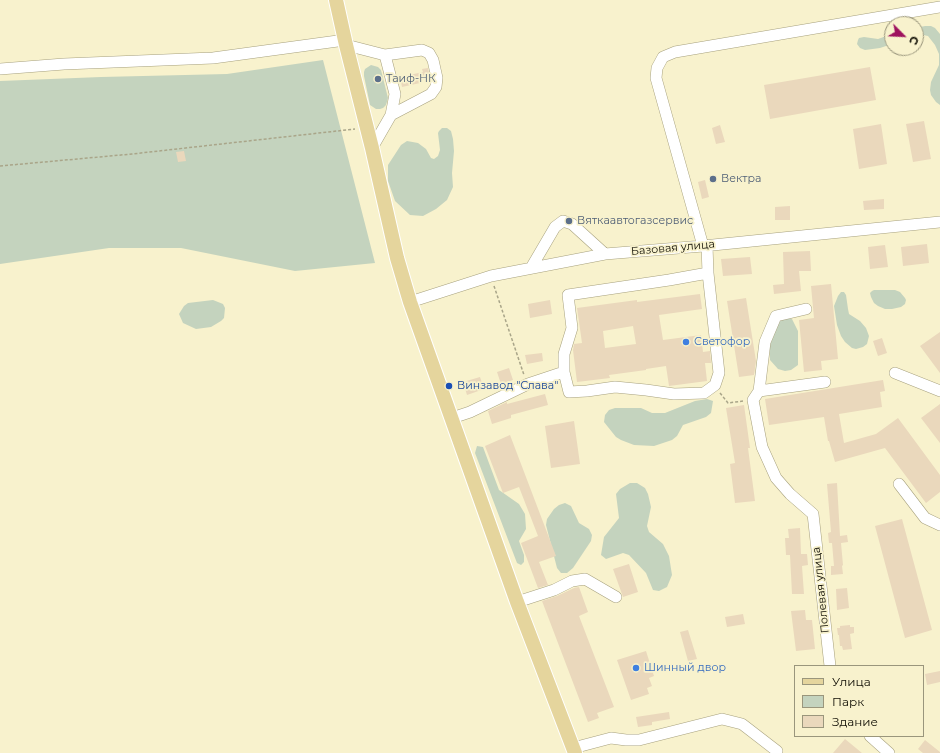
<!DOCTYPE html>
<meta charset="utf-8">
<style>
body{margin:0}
#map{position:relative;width:940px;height:753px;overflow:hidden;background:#f8f2cd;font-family:Montserrat,sans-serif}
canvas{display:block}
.legend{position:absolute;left:794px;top:665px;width:130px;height:72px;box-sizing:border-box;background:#f8f2cd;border:1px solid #9a967c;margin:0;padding:5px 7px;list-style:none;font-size:12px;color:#0e0c02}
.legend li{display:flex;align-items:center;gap:8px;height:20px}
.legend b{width:20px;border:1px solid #9a967c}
.north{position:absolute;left:884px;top:16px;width:40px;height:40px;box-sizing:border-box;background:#f8f2cd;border:1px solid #9a967c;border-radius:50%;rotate:114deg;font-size:11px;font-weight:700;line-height:16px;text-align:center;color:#0e0c02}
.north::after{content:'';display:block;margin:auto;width:14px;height:18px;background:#9e125e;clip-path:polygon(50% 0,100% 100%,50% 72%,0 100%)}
</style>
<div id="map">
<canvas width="940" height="753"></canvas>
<ul class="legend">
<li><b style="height:5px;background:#e5d59d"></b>Улица</li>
<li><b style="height:11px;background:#c4d3be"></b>Парк</li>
<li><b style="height:11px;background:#ead8bc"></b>Здание</li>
</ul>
<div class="north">С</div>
</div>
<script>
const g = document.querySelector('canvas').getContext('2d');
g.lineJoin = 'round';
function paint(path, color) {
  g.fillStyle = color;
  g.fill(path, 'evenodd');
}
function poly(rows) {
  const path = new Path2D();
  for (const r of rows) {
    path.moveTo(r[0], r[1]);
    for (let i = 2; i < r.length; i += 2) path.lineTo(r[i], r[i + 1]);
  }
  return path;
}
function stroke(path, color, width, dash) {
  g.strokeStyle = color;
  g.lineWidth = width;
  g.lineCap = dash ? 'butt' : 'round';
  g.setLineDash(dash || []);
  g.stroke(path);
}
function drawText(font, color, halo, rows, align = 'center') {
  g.font = font + ' Montserrat,sans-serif';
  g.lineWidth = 3.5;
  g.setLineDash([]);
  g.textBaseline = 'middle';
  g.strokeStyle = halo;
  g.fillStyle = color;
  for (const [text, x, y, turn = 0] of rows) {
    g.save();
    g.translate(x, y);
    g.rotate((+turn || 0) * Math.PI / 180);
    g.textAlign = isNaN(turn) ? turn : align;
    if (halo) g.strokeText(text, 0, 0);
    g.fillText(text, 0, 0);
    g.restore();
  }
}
paint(poly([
 [925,26,931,26,935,28,940,34,940,105,936,102,931,95,930,90,931,82,939,65,939,54,935,45,928,36,923,35,916,36,916,28],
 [892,34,892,44,880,48,865,50,860,48,857,44,858,40,859,38,864,37,878,39],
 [323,60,375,263,295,271,181,248,109,248,0,264,0,81,101,77,227,74],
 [371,65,378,67,381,70,388,98,386,105,383,108,380,109,376,109,370,105,364,76,364,72,365,69],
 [442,128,447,128,451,131,453,139,454,151,452,173,453,187,447,200,436,209,423,216,410,215,395,201,388,181,388,165,401,145,407,141,418,143,426,149,431,158,434,159,438,156,440,150,438,133,439,131],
 [874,290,895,290,900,292,905,298,906,300,905,304,901,307,892,309,885,309,878,306,874,303,871,297,870,293,872,291],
 [841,292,844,292,846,295,848,309,849,314,860,321,866,328,869,336,867,344,863,347,856,349,852,348,845,342,841,336,837,325,834,306,838,296],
 [213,300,223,304,225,308,224,318,221,321,211,327,196,329,183,323,179,314,184,306,188,303],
 [786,317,792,319,798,331,798,365,791,370,785,371,778,369,770,360,769,341,781,319],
 [707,399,713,401,711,413,706,417,683,425,677,436,672,440,654,446,634,445,621,440,616,437,604,422,605,415,609,410,615,408,641,408,652,413,665,413,695,401],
 [477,446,483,447,499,490,519,504,525,514,526,529,519,541,524,555,524,562,521,565,517,563,475,453],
 [630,483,637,483,645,488,648,494,651,507,647,526,649,532,663,544,669,556,672,575,667,587,659,591,653,590,646,573,629,555,623,553,606,559,601,555,604,537,619,518,616,494,620,489],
 [565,503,571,506,579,523,589,529,592,535,591,541,573,568,567,573,561,573,557,568,546,525,547,519,554,509,559,505]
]), '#c4d3be');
paint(poly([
 [870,67,876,100,770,119,764,85],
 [428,68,430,78,420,80,420,83,402,87,400,77,423,72,422,69],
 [924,121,931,159,913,162,906,124],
 [881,124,887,164,859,169,853,129],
 [720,125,725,142,716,144,712,128],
 [184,151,186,161,178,162,176,152],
 [705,180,709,197,702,199,698,182],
 [884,199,884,209,864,210,863,201],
 [790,206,790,220,775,220,775,207],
 [927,244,929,263,903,266,901,247],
 [885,245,888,267,870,269,868,247],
 [810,251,811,271,799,271,801,291,774,294,773,285,784,284,783,252],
 [750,257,752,274,723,276,721,259],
 [831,284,838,359,821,361,822,370,804,372,799,320,814,318,811,286],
 [700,294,702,309,659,315,663,340,701,335,703,352,710,351,711,363,705,363,707,381,669,386,666,366,646,369,646,370,609,375,610,378,577,382,573,350,574,344,582,343,577,308,637,300,637,302],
 [633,326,636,344,605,348,603,331],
 [746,298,756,361,754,375,739,377,727,301],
 [550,300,552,314,530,318,528,304],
 [940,332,940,373,920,346],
 [882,338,887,353,878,356,873,341],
 [542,353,543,361,527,364,525,355],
 [509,368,513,380,501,384,497,372],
 [480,377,484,389,467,395,463,382],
 [883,380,885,391,880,392,882,407,839,414,844,443,876,434,898,418,940,475,940,492,926,503,885,448,835,462,829,441,828,441,824,417,769,425,765,399],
 [545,394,548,405,511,415,511,418,492,424,488,411,507,402,507,404],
 [940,404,940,443,921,418],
 [744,405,750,448,748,448,755,501,735,503,730,464,735,463,726,408],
 [574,421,580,464,551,468,545,426],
 [510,435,556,556,539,562,548,585,538,588,521,543,538,536,519,487,503,493,485,446],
 [837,483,840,536,847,535,848,542,841,543,843,565,842,566,843,574,831,575,831,566,834,566,832,543,829,543,828,533,831,532,827,484],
 [902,519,932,630,905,638,875,526],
 [800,528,801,554,807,554,808,565,802,566,804,594,792,594,790,555,786,555,785,538,789,538,788,529],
 [629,564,638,592,623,597,613,569],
 [579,587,588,612,579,616,614,707,597,713,599,718,588,722,542,601,557,596,574,588],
 [847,588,849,608,837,610,836,589],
 [805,610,806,620,812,620,815,649,796,651,791,611],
 [743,614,745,624,727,627,725,617],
 [850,625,850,627,854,627,854,633,850,634,852,649,843,650,842,646,840,646,839,635,838,635,837,628,840,628,840,626],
 [688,630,697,659,688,661,680,632],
 [646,651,654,676,649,678,652,686,647,688,649,694,631,700,617,660],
 [940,671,940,682,927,685,925,674],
 [669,712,670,719,652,722,652,725,638,727,636,717],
 [845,739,862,753,833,753],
 [925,740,940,752,940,753,923,753,918,749]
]), '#ead8bc');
const minor = poly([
 [346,45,385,55,395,94,391,115,372,148],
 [385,55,422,50,429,53,433,60,437,78,436,87,431,94,391,115],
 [0,69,64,64,213,58,345,40],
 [703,246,656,78,657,68,663,57,675,52,940,7],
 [707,246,708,273],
 [531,268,555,227,563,221,572,224,605,254],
 [708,273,719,373,715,385,704,393,674,394,646,390,615,387,587,391,569,392,564,372,564,354,572,328,568,295,669,280,708,273],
 [410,302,491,276,605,254,703,246,940,222],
 [895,373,940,391],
 [825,382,759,391,753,400,762,447,776,478,790,494,813,514,830,666],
 [759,391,765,342,776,316,806,309],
 [452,418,470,412,528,384,564,372],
 [899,484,925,518,940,525],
 [517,602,554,590,572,581,585,579,616,597],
 [870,736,889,753],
 [573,748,611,738,626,740,639,740,722,719,742,724,777,751]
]);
const major = poly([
 [336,0,346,45,372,148,397,258,410,302,517,602,575,753]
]);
stroke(minor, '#a7a17e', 12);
stroke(major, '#fff', 16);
stroke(poly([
 [0,166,132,154,355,129],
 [494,286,524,375],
 [720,393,728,403,743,401]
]), '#a9a589', 1.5, [3, 2]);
stroke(minor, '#fff', 11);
stroke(major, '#e5d59d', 14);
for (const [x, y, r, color] of [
 [378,79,4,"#5c6f8a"],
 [713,179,4,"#5c6f8a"],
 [569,221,4,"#5c6f8a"],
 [686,342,4,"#3f7fe0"],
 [449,386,4,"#1a4fb4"],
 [636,668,4,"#3f7fe0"]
]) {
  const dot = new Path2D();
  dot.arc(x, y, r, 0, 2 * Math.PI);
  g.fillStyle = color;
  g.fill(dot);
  stroke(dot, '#f8f2cd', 1.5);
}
drawText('11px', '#4e5e75', '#f8f2cd', [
 ["Таиф-НК",386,79],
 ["Вектра",721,179],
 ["Вяткаавтогазсервис",577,221]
], 'left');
drawText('11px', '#0e0c02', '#f8f2cd', [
 ["Базовая улица",673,248,-5],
 ["Полевая улица",821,590,-96]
]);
drawText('11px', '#366cbe', '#f8f2cd', [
 ["Светофор",694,342],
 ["Шинный двор",644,668]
], 'left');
drawText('11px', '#164399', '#f8f2cd', [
 ["Винзавод \"Слава\"",457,386]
], 'left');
</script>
